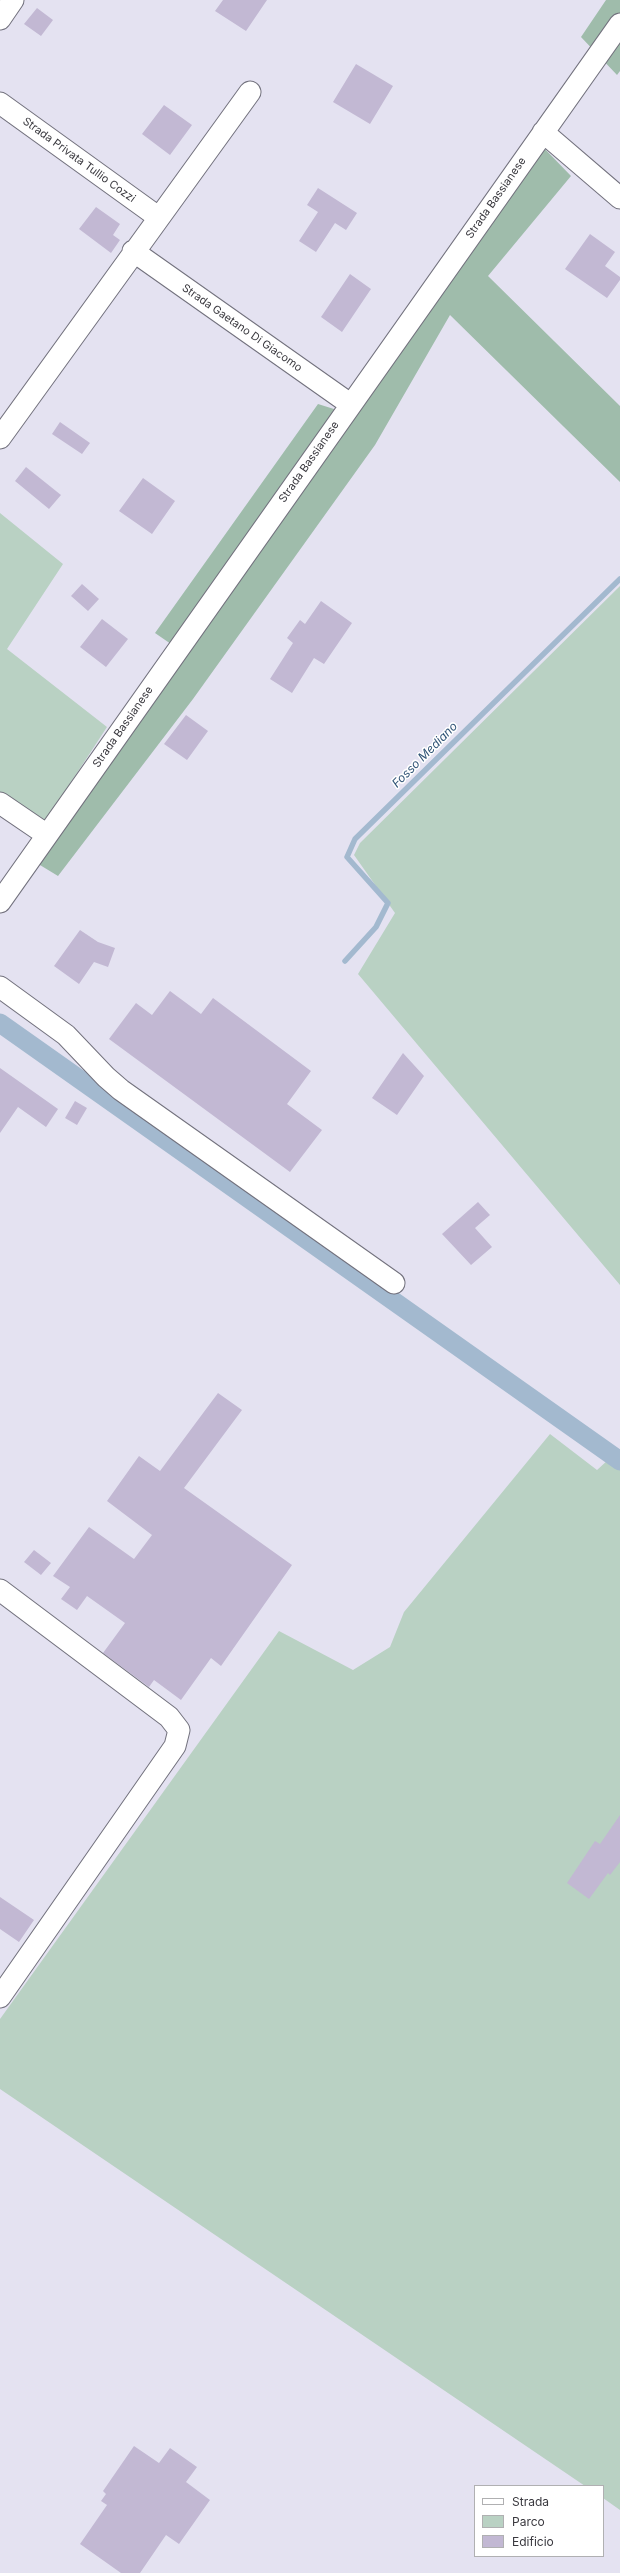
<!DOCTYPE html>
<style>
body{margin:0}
#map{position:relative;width:620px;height:2573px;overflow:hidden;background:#e4e2f1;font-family:Inter,sans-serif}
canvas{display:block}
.legend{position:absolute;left:474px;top:2485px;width:130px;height:72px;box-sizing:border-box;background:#fff;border:1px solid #b0b0b2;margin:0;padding:5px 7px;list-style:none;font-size:12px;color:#3a393f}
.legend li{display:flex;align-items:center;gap:8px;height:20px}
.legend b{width:20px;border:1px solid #b0b0b2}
</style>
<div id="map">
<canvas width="620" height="2573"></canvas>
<ul class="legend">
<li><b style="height:5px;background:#fff"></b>Strada</li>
<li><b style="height:11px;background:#b9d1c3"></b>Parco</li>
<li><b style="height:11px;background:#c2b8d3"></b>Edificio</li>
</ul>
</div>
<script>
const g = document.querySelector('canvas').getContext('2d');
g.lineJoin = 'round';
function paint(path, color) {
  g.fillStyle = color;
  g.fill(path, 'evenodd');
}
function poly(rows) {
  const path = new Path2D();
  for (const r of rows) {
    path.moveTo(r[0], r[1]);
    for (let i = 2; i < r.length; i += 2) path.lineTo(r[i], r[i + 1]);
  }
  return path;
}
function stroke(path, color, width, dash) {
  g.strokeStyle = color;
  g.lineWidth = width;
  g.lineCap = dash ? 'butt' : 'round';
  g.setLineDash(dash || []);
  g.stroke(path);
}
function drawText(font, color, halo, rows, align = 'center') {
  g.font = font + ' Inter,sans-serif';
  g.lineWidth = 3;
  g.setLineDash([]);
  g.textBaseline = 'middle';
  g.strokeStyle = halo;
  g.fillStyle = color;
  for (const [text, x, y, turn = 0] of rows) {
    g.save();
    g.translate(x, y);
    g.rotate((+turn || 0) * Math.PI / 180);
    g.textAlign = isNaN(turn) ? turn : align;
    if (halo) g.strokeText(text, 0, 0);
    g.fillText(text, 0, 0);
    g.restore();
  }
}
paint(poly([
 [0,513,63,564,7,649,107,727,45,822,0,794],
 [620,586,620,1285,358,974,395,913,354,855,360,843],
 [550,1434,597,1470,620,1449,620,2510,603,2498,603,2486,585,2486,0,2089,0,2019,279,1631,353,1670,390,1647,404,1612]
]), '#b9d1c3');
paint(poly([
 [606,0,620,0,620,71,617,75,581,37],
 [541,145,571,176,488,276,620,406,620,482,450,315,375,445,193,699,58,876,35,862,184,653,155,633,318,404,353,415]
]), '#9fbcab');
stroke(poly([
 [345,961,376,927,388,903,347,857,355,839,620,579]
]), '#a3b9cf', 5.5);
stroke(poly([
 [0,1023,620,1461]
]), '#a3b9cf', 19);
paint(poly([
 [223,0,267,0,246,31,215,11],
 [37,8,53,20,41,36,24,24],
 [356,64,393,86,370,124,333,102],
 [164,105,192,125,170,155,142,134],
 [318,188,357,213,346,230,335,223,316,252,299,241,318,212,307,205],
 [96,207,120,224,113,235,120,240,111,253,79,229],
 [590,234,615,252,605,266,620,277,620,280,607,298,565,269],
 [350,274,371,289,342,332,321,317],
 [60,422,90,443,82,454,52,434],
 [26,467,61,495,49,509,15,481],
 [143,478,175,501,152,534,119,511],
 [82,584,99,599,88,611,71,596],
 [321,601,352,623,324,664,314,658,292,693,270,679,293,643,287,638,300,620,305,624],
 [102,619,128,639,106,667,80,647],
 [186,715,208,731,187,760,164,744],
 [80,930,98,942,115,948,108,967,94,962,79,984,54,966],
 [170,991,201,1014,213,998,311,1071,287,1104,322,1130,290,1172,109,1039,136,1003,152,1015],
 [403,1053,424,1076,397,1115,372,1098],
 [0,1068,58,1109,46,1127,18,1107,0,1133],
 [75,1101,87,1108,77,1125,65,1118],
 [478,1202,490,1215,475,1228,492,1247,471,1265,442,1234],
 [218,1393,242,1410,184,1488,292,1565,221,1666,211,1658,181,1700,154,1680,149,1687,103,1653,125,1623,87,1596,77,1610,61,1599,70,1587,53,1576,89,1527,134,1559,152,1535,107,1501,139,1456,160,1471],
 [34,1550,51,1563,41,1575,24,1562],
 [620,1815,620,1862,610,1875,608,1873,589,1899,567,1883,595,1841,600,1844],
 [0,1897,34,1920,19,1942,0,1929],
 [134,2446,159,2463,170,2448,197,2467,186,2482,210,2500,179,2544,166,2535,140,2573,121,2573,80,2544,107,2505,101,2501,106,2494,103,2491]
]), '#c2b8d3');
const minor = poly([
 [0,19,13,0],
 [0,103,158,217],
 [543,132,620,198],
 [133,251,350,404],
 [0,438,250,92],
 [0,803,47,835],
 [0,902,620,24],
 [0,987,66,1035,106,1077,121,1090,394,1283],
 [0,1590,169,1717,179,1730,175,1746,0,1997]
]);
stroke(minor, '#72717d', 23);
stroke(minor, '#fff', 21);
drawText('11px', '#3a393f', '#fff', [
 ["Strada Privata Tullio Cozzi",79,160,36],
 ["Strada Bassianese",496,198,-55],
 ["Strada Gaetano Di Giacomo",242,328,35],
 ["Strada Bassianese",309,462,-55],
 ["Strada Bassianese",123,727,-55]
]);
drawText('italic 12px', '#325577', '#fff', [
 ["Fosso Mediano",425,755,-45]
]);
</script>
